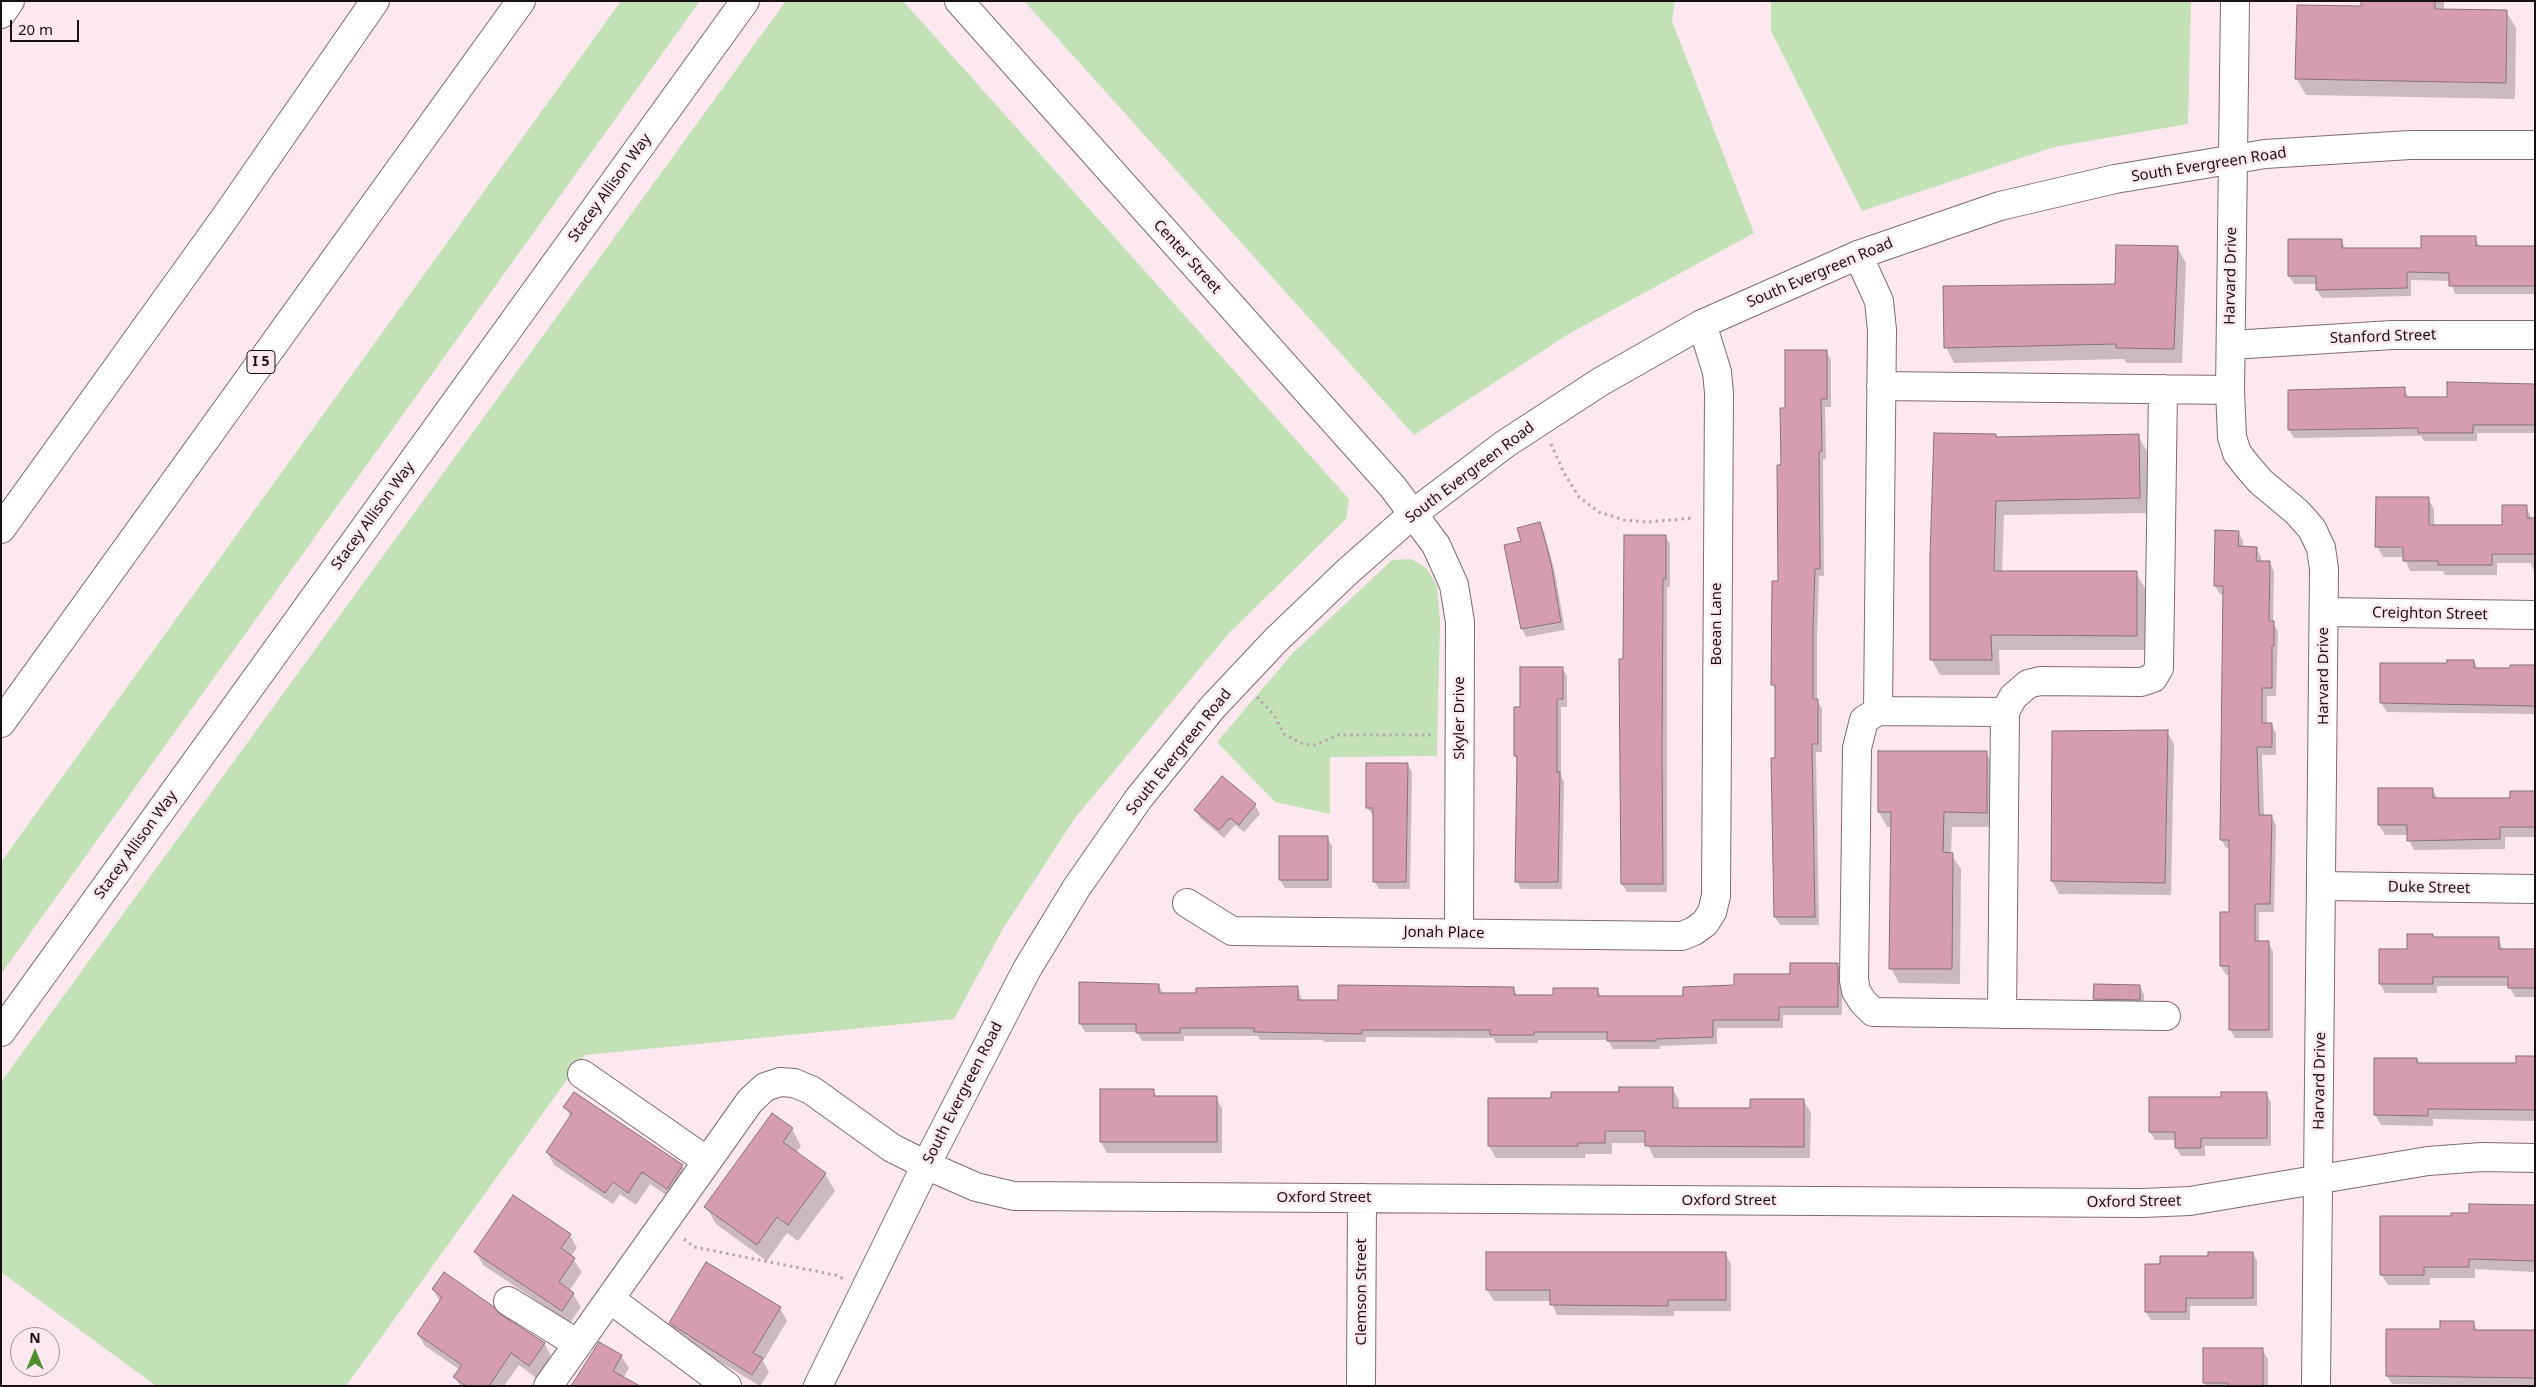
<!DOCTYPE html>
<style>
body{margin:0}
#map{position:relative;width:2536px;height:1387px;overflow:hidden;background:#fee8ef;font-family:"Noto Sans",sans-serif}
canvas{display:block}
.frame{position:absolute;inset:0;border:2px solid #191013;pointer-events:none}
.north{position:absolute;left:10px;top:1327px;width:50px;height:50px;box-sizing:border-box;background:#fee8ef;border:1px solid #a29297;border-radius:50%;rotate:0deg;font-size:14px;font-weight:700;line-height:20px;text-align:center;color:#191013}
.north::after{content:'';display:block;margin:auto;width:18px;height:22px;background:#4d8e31;clip-path:polygon(50% 0,100% 100%,50% 72%,0 100%)}
.scale{position:absolute;left:10px;top:20px;width:69px;height:22px;box-sizing:border-box;border:2px solid #191013;border-top:0;padding-left:6px;font-size:15px;line-height:18px;white-space:nowrap;color:#191013;-webkit-text-stroke:4px #fee8ef;paint-order:stroke}
</style>
<div id="map">
<canvas width="2536" height="1387"></canvas>
<div class="frame"></div>
<div class="north">N</div>
<div class="scale">20 m</div>
</div>
<script>
const g = document.querySelector('canvas').getContext('2d');
g.lineJoin = 'round';
function paint(path, color) {
  g.fillStyle = color;
  g.fill(path, 'evenodd');
}
function poly(rows) {
  const path = new Path2D();
  for (const r of rows) {
    path.moveTo(r[0], r[1]);
    for (let i = 2; i < r.length; i += 2) path.lineTo(r[i], r[i + 1]);
  }
  return path;
}
function stroke(path, color, width, dash) {
  g.strokeStyle = color;
  g.lineWidth = width;
  g.lineCap = dash ? 'butt' : 'round';
  g.setLineDash(dash || []);
  g.stroke(path);
}
function drawText(font, color, halo, rows, align = 'center') {
  g.font = font + ' "Noto Sans",sans-serif';
  g.lineWidth = 5;
  g.setLineDash([]);
  g.textBaseline = 'middle';
  g.strokeStyle = halo;
  g.fillStyle = color;
  for (const [text, x, y, turn = 0] of rows) {
    g.save();
    g.translate(x, y);
    g.rotate((+turn || 0) * Math.PI / 180);
    g.textAlign = isNaN(turn) ? turn : align;
    if (halo) g.strokeText(text, 0, 0);
    g.fillText(text, 0, 0);
    g.restore();
  }
}
paint(poly([
 [621,1,700,1,1,974,1,862],
 [786,1,903,1,1349,499,1346,519,1229,633,1075,818,1004,927,954,1019,585,1055,346,1386,156,1386,1,1272,1,1082],
 [1024,1,1675,1,1672,21,1754,233,1567,335,1414,435],
 [1771,1,2191,1,2188,124,2054,147,1862,211,1771,31],
 [1411,559,1426,568,1437,586,1440,622,1437,756,1330,757,1330,814,1275,802,1217,742,1292,654,1392,560]
]), '#c2e1b7');
paint(poly([
 [2362,1,2444,1,2444,10,2506,11,2516,28,2515,99,2306,95,2296,78,2362,8],
 [2475,238,2480,247,2535,247,2535,294,2455,294,2451,281,2411,280,2411,296,2322,298,2317,290,2317,284,2294,284,2289,276,2289,241,2341,241,2346,249,2423,249],
 [2177,247,2186,263,2182,363,2126,363,2124,359,1954,363,1946,347,2117,285],
 [1826,351,1831,360,1831,407,1825,407,1826,459,1823,459,1824,576,1819,576,1817,639,1817,701,1822,708,1822,752,1816,752,1819,925,1780,925,1775,917,1776,691,1773,685,1779,583,1782,466,1787,409],
 [2449,384,2535,384,2535,433,2477,433,2477,441,2424,441,2421,436,2294,438,2289,430,2404,389,2409,398,2449,398],
 [1996,436,1997,438,2138,436,2147,451,2148,513,2004,515,2002,573,2136,573,2145,588,2145,650,1999,650,2000,675,1940,675,1932,660],
 [2428,499,2434,509,2434,526,2503,526,2526,507,2532,519,2535,519,2535,575,2531,563,2497,563,2497,575,2445,575,2443,571,2410,571,2404,557,2383,557,2377,546],
 [1539,523,1544,532,1555,573,1565,630,1526,637,1522,628,1522,542],
 [2238,532,2243,541,2243,548,2256,548,2261,557,2261,562,2269,562,2274,571,2273,623,2278,631,2276,696,2267,696,2267,724,2271,724,2276,733,2276,755,2262,755,2264,816,2271,816,2276,825,2274,912,2259,912,2259,942,2268,942,2273,951,2273,1038,2235,1038,2230,1029,2230,975,2226,975,2221,966,2221,913,2230,913,2230,848,2226,848,2221,839,2224,595,2220,594,2215,586],
 [1665,536,1670,544,1670,587,1667,587,1667,892,1627,892,1622,884,1624,660],
 [2474,661,2478,669,2512,669,2535,666,2535,714,2387,712,2381,703,2448,664],
 [1562,668,1567,676,1567,707,1561,707,1561,776,1564,782,1562,889,1521,889,1517,881,1518,761,1515,756,1521,709],
 [2167,732,2174,744,2171,895,2059,894,2052,881],
 [1986,753,1995,767,1995,827,1952,827,1951,854,1961,869,1960,984,1899,983,1891,968,1892,827,1887,827,1879,812],
 [1407,764,1412,772,1410,889,1379,889,1374,881,1374,816,1367,808],
 [1222,778,1255,805,1260,814,1244,832,1235,825,1224,838,1200,818,1196,810],
 [2432,789,2438,799,2511,799,2535,792,2535,837,2505,837,2505,849,2414,850,2409,840,2409,835,2385,835,2379,825],
 [1280,838,1327,838,1332,846,1332,888,1285,888,1280,880],
 [2433,938,2498,938,2503,950,2535,950,2535,997,2515,997,2509,986,2437,986,2437,993,2385,993,2380,984,2380,950,2409,950],
 [1837,965,1842,973,1842,1015,1783,1015,1783,1028,1717,1028,1717,1044,1660,1046,1660,1049,1613,1049,1608,1040,1538,1040,1538,1043,1496,1043,1493,1038,1366,1037,1366,1042,1324,1042,1323,1040,1260,1040,1258,1036,1184,1036,1184,1041,1142,1041,1137,1032,1085,1032,1080,1023,1158,985,1164,994,1298,988,1302,1001,1339,1001,1513,988,1518,996,1554,996,1597,989,1602,997,1685,997],
 [2095,986,2140,986,2144,995,2144,1008,2099,1007,2094,999],
 [2535,1057,2535,1121,2433,1119,2433,1126,2381,1125,2375,1115,2417,1059,2420,1064,2517,1064],
 [1672,1088,1679,1100,1679,1109,1751,1109,1804,1101,1811,1113,1810,1158,1654,1158,1647,1143,1612,1143,1612,1154,1585,1154,1585,1158,1496,1158,1489,1146,1489,1099,1552,1099],
 [1153,1090,1157,1098,1216,1098,1222,1108,1222,1153,1107,1153,1101,1142],
 [2266,1094,2271,1102,2271,1146,2205,1146,2205,1156,2181,1156,2176,1148,2176,1140,2155,1140,2150,1132,2150,1099,2222,1099],
 [565,1107,682,1166,690,1179,675,1201,650,1184,636,1205,620,1194,613,1204,554,1165,547,1152,571,1118],
 [792,1129,801,1146,796,1153,825,1174,835,1191,798,1241,787,1233,767,1261,716,1224,706,1207],
 [2535,1206,2535,1272,2475,1269,2475,1278,2430,1278,2430,1285,2388,1285,2381,1274,2453,1217],
 [570,1235,577,1248,571,1256,582,1272,569,1291,573,1294,581,1307,570,1323,483,1265,476,1252],
 [1725,1253,1731,1264,1731,1311,1674,1311,1674,1316,1557,1315,1551,1301,1494,1301,1487,1290],
 [2253,1253,2257,1261,2257,1306,2190,1306,2190,1320,2151,1320,2146,1312,2146,1265],
 [433,1289,499,1315,544,1343,551,1356,536,1378,519,1365,504,1386,460,1386,455,1377,460,1370,425,1346,418,1334,440,1302],
 [780,1308,787,1321,763,1361,769,1372,760,1386,677,1336,670,1323],
 [2473,1323,2478,1331,2535,1330,2535,1386,2392,1384,2387,1376,2441,1330],
 [599,1343,621,1356,629,1368,623,1378,573,1386],
 [2262,1349,2268,1359,2268,1386,2206,1386,2204,1382]
]), '#0003');
const building = poly([
 [2361,1,2435,1,2435,9,2507,10,2506,83,2295,79,2297,5,2361,6,2361,1],
 [2421,236,2476,236,2476,246,2535,246,2535,286,2449,286,2449,273,2407,272,2407,288,2316,290,2316,276,2288,276,2288,239,2342,239,2342,248,2421,248,2421,236],
 [2116,245,2178,246,2174,349,2116,348,2116,344,1944,348,1943,286,2115,284,2116,245],
 [1785,350,1827,350,1827,399,1821,399,1822,451,1819,452,1820,569,1815,569,1813,630,1813,699,1818,699,1818,744,1812,744,1815,917,1774,917,1771,758,1775,758,1775,685,1771,685,1772,581,1778,581,1777,465,1781,465,1780,408,1785,408,1785,350],
 [2447,382,2535,384,2535,425,2473,425,2473,433,2418,433,2418,428,2288,430,2288,390,2405,387,2405,397,2447,397,2447,382],
 [1934,433,1996,434,1996,437,2139,434,2140,498,1996,501,1994,571,2137,571,2137,636,1991,635,1992,660,1930,660,1930,557,1934,433],
 [2376,497,2429,497,2429,525,2502,525,2502,505,2527,505,2527,518,2535,518,2535,554,2492,554,2492,565,2438,565,2438,561,2403,561,2403,547,2375,547,2376,497],
 [1540,522,1551,563,1561,622,1521,629,1504,545,1521,541,1517,528,1540,522],
 [2215,530,2239,531,2238,546,2257,547,2256,561,2270,561,2269,621,2274,621,2274,646,2272,646,2272,688,2262,688,2262,723,2272,723,2272,747,2257,747,2259,815,2272,815,2270,904,2255,904,2255,941,2269,941,2269,1030,2229,1030,2229,966,2220,966,2220,912,2229,912,2229,840,2220,840,2223,586,2214,586,2215,530],
 [1624,535,1666,535,1666,579,1663,579,1662,754,1663,884,1621,884,1619,659,1623,659,1624,535],
 [2447,660,2474,660,2474,668,2510,668,2510,665,2535,665,2535,706,2380,703,2380,663,2447,663,2447,660],
 [1520,667,1563,667,1563,699,1557,699,1557,772,1560,772,1558,882,1515,882,1517,756,1514,756,1514,707,1520,707,1520,667],
 [2168,730,2165,883,2051,881,2052,731,2168,730],
 [1878,751,1987,751,1987,813,1944,812,1943,852,1953,853,1952,969,1889,969,1891,812,1878,812,1878,751],
 [1366,763,1408,763,1406,882,1373,882,1373,808,1366,808,1366,763],
 [1222,776,1256,804,1239,825,1230,818,1219,830,1194,810,1222,776],
 [2378,788,2433,788,2433,798,2510,798,2510,791,2535,791,2535,827,2500,827,2500,839,2407,841,2407,825,2378,825,2378,788],
 [1279,836,1328,836,1328,880,1279,880,1279,836],
 [2407,934,2433,934,2433,937,2499,937,2499,949,2535,949,2535,988,2508,988,2508,977,2433,977,2433,984,2379,984,2379,949,2407,949,2407,934],
 [1790,963,1838,963,1838,1007,1779,1007,1779,1020,1713,1020,1713,1037,1656,1039,1656,1041,1607,1041,1607,1032,1534,1032,1534,1035,1490,1035,1490,1030,1362,1030,1362,1034,1254,1032,1254,1028,1180,1028,1180,1033,1136,1033,1136,1024,1079,1024,1079,982,1159,984,1159,993,1196,993,1196,988,1298,986,1298,1000,1338,1000,1338,985,1514,987,1514,995,1553,995,1553,988,1598,988,1598,996,1683,996,1683,987,1734,985,1734,974,1790,974,1790,963],
 [2094,984,2140,985,2140,1000,2093,999,2094,984],
 [2516,1056,2535,1056,2535,1110,2428,1109,2428,1116,2374,1115,2374,1058,2417,1058,2417,1063,2516,1063,2516,1056],
 [1619,1087,1673,1087,1673,1108,1750,1108,1750,1099,1804,1099,1804,1147,1645,1146,1645,1131,1605,1131,1605,1143,1578,1143,1578,1146,1488,1146,1488,1098,1551,1098,1551,1092,1619,1092,1619,1087],
 [1100,1089,1154,1089,1154,1096,1217,1096,1217,1142,1100,1142,1100,1089],
 [574,1092,683,1165,667,1189,642,1172,628,1193,613,1182,605,1193,546,1152,572,1113,563,1107,574,1092],
 [2221,1092,2267,1092,2267,1138,2201,1138,2201,1148,2175,1148,2175,1132,2149,1132,2149,1097,2221,1097,2221,1092],
 [772,1113,793,1128,783,1142,826,1173,788,1225,777,1217,757,1245,704,1207,772,1113],
 [513,1195,571,1234,561,1248,575,1258,559,1282,574,1293,562,1311,474,1252,513,1195],
 [2469,1204,2535,1205,2535,1261,2469,1259,2469,1267,2424,1267,2424,1275,2380,1275,2380,1216,2451,1216,2451,1213,2469,1213,2469,1204],
 [1486,1252,1726,1252,1726,1300,1668,1300,1668,1306,1550,1305,1550,1290,1486,1290,1486,1252],
 [2208,1252,2253,1252,2253,1298,2186,1298,2186,1312,2145,1312,2145,1264,2160,1264,2160,1256,2208,1256,2208,1252],
 [706,1262,781,1307,753,1353,763,1358,752,1375,669,1323,706,1262],
 [444,1272,494,1307,500,1314,545,1343,529,1366,511,1353,489,1386,466,1386,453,1377,462,1365,417,1334,442,1297,432,1289,444,1272],
 [2440,1321,2474,1321,2474,1330,2535,1330,2535,1378,2386,1376,2386,1329,2440,1329,2440,1321],
 [599,1342,622,1355,613,1371,640,1386,571,1386,599,1342],
 [2203,1348,2263,1348,2263,1386,2228,1386,2228,1383,2203,1383,2203,1348]
]);
paint(building, '#d69db2');
stroke(building, '#877078', 1);
const minor = poly([
 [959,1,1392,486,1436,545,1454,585,1460,622,1459,933],
 [2235,1,2230,390,2232,437,2237,453,2247,466,2261,482,2297,512,2312,529,2321,548,2324,569,2316,1386],
 [1,14,10,1],
 [1858,255,1879,301,1882,330,1878,711,2005,712,2013,697,2028,684,2040,681,2141,682,2153,678,2159,668,2163,389],
 [2231,345,2392,335,2535,335],
 [1881,386,2230,390],
 [2325,612,2535,615],
 [1878,711,1864,720,1857,748,1854,980,1856,991,1863,1002,1873,1012,2166,1016],
 [2323,886,2535,889],
 [1187,903,1232,931,1682,936,1694,931,1705,923,1712,912,1716,896,1719,393,1717,372,1702,324],
 [2002,1014,2005,712],
 [1,1032,745,1],
 [582,1074,707,1161],
 [610,1299,727,1386],
 [508,1301,578,1344],
 [548,1386,750,1101,765,1087,780,1082,794,1083,811,1090,892,1148,926,1165,976,1187,1014,1196,2142,1203,2190,1201,2428,1161,2482,1157,2535,1158],
 [1361,1386,1362,1198]
]);
const major = poly([
 [818,1386,926,1165,1027,969,1077,887,1139,798,1212,708,1276,640,1347,572,1414,513,1505,444,1600,382,1702,324,1858,255,2000,206,2115,179,2265,154,2410,145,2535,145]
]);
const highway = poly([
 [1,529,224,219,375,1],
 [1,723,521,1]
]);
stroke(minor, '#816a72', 30);
stroke(major, '#816a72', 30);
stroke(highway, '#816a72', 30);
stroke(poly([
 [1551,444,1564,473,1579,497,1599,512,1624,520,1648,522,1694,518],
 [1257,697,1274,715,1284,734,1303,744,1315,745,1339,735,1434,735],
 [684,1239,694,1247,835,1275,844,1279]
]), '#b7a5ab', 3, [2.5, 4]);
stroke(minor, '#fff', 28);
stroke(major, '#fff', 28);
stroke(highway, '#fff', 28);
for (const [x, y, w] of [
 [261,362,28]
]) {
  const box = new Path2D();
  box.roundRect(x - w / 2, y - 11.5, w, 23, 4);
  g.fillStyle = '#fee8ef';
  g.fill(box);
  stroke(box, '#191013', 1);
}
drawText('bold 14px', '#191013', null, [
 ["I 5",261,362]
]);
drawText('15px', '#191013', '#fee8ef', [
 ["South Evergreen Road",2209,165,-9],
 ["Stacey Allison Way",610,188,-54],
 ["Center Street",1187,257,48],
 ["South Evergreen Road",1820,273,-23],
 ["Harvard Drive",2231,276,-89],
 ["Stanford Street",2383,337,-2],
 ["South Evergreen Road",1470,473,-37],
 ["Stacey Allison Way",373,516,-54],
 ["Creighton Street",2430,614,1],
 ["Boean Lane",1717,624,-90],
 ["Harvard Drive",2324,676,-90],
 ["Skyler Drive",1460,718,-90],
 ["South Evergreen Road",1179,752,-51],
 ["Stacey Allison Way",136,845,-54],
 ["Duke Street",2429,888,1],
 ["Jonah Place",1444,933,1],
 ["Harvard Drive",2320,1081,-89],
 ["South Evergreen Road",963,1093,-63],
 ["Oxford Street",1324,1198],
 ["Oxford Street",1729,1201],
 ["Oxford Street",2134,1202,-1],
 ["Clemson Street",1362,1292,-90]
]);
</script>
